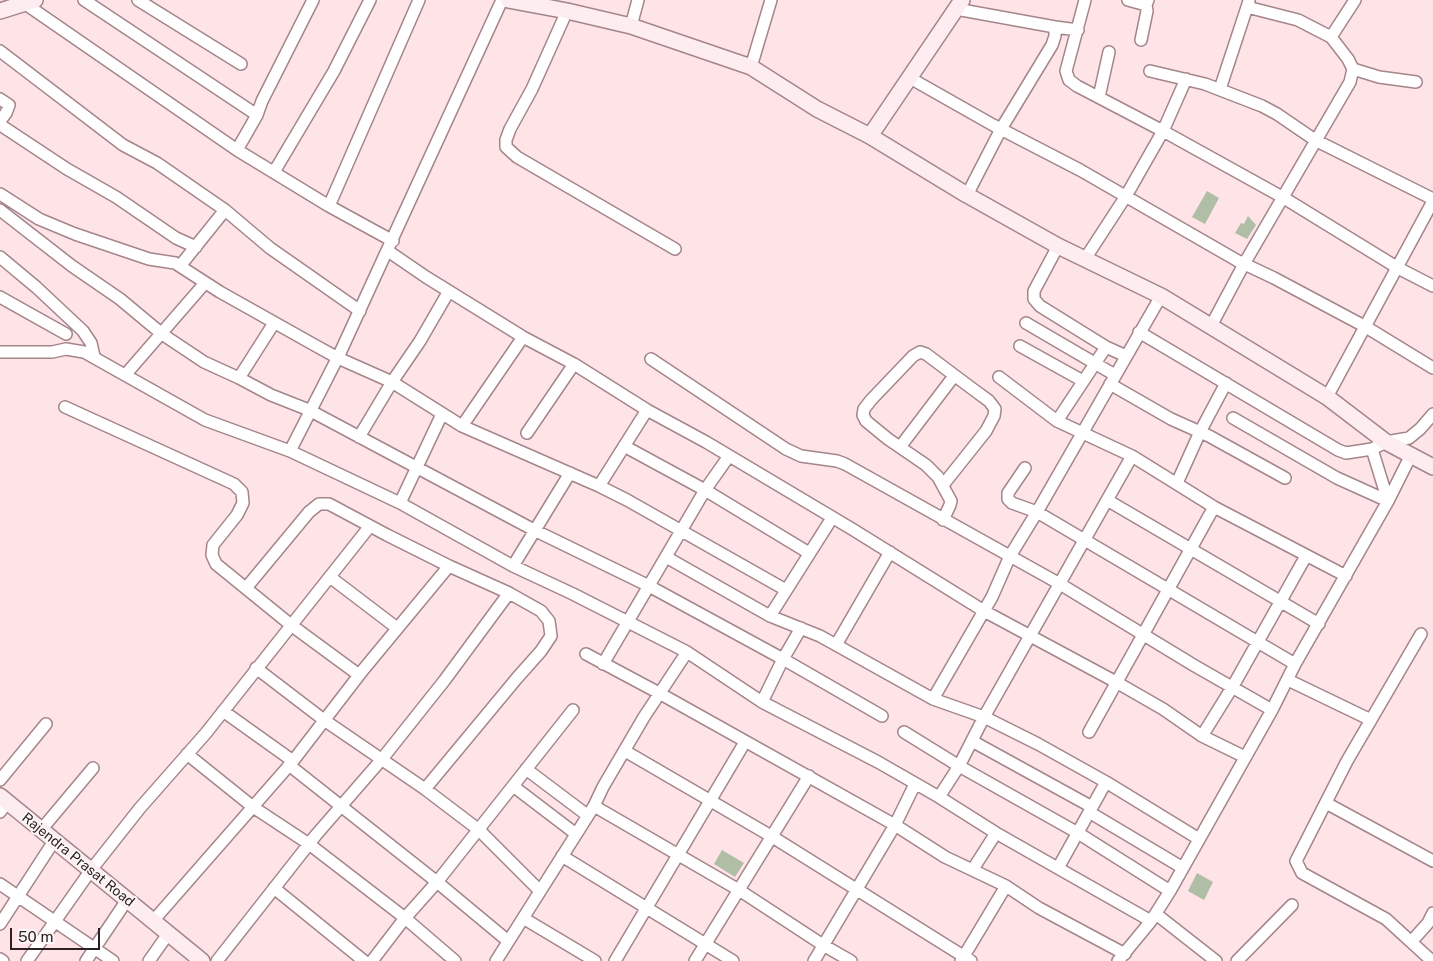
<!DOCTYPE html>
<style>
body{margin:0}
#map{position:relative;width:1433px;height:961px;overflow:hidden;background:#fee3e7;font-family:"Public Sans",sans-serif}
canvas{display:block}
.scale{position:absolute;left:10px;top:928px;width:90px;height:22px;box-sizing:border-box;border:2px solid #2c2022;border-top:0;padding-left:6px;font-size:15px;line-height:18px;white-space:nowrap;color:#2c2022;-webkit-text-stroke:4px #fdf6f7;paint-order:stroke}
</style>
<div id="map">
<canvas width="1433" height="961"></canvas>
<div class="scale">50 m</div>
</div>
<script>
const g = document.querySelector('canvas').getContext('2d');
g.lineJoin = 'round';
function paint(path, color) {
  g.fillStyle = color;
  g.fill(path, 'evenodd');
}
function poly(rows) {
  const path = new Path2D();
  for (const r of rows) {
    path.moveTo(r[0], r[1]);
    for (let i = 2; i < r.length; i += 2) path.lineTo(r[i], r[i + 1]);
  }
  return path;
}
function stroke(path, color, width, dash) {
  g.strokeStyle = color;
  g.lineWidth = width;
  g.lineCap = dash ? 'butt' : 'round';
  g.setLineDash(dash || []);
  g.stroke(path);
}
function drawText(font, color, halo, rows, align = 'center') {
  g.font = font + ' "Public Sans",sans-serif';
  g.lineWidth = 4;
  g.setLineDash([]);
  g.textBaseline = 'middle';
  g.strokeStyle = halo;
  g.fillStyle = color;
  for (const [text, x, y, turn = 0] of rows) {
    g.save();
    g.translate(x, y);
    g.rotate((+turn || 0) * Math.PI / 180);
    g.textAlign = isNaN(turn) ? turn : align;
    if (halo) g.strokeText(text, 0, 0);
    g.fillText(text, 0, 0);
    g.restore();
  }
}
paint(poly([
 [1207,191,1219,198,1205,224,1192,217],
 [1248,216,1256,225,1247,239,1235,233,1241,223,1244,224],
 [722,850,744,863,735,877,714,864],
 [1197,873,1213,882,1204,900,1188,891]
]), '#b0bea5');
const street = poly([
 [84,0,257,115],
 [138,0,241,64],
 [1085,0,1066,71,1069,80,1077,86,1163,131,1284,198,1398,268,1433,286],
 [1128,0,1146,5],
 [24,3,237,150,329,206,393,241],
 [956,9,1055,27,1055,36,1052,45,1001,129,967,195],
 [567,11,532,89,510,129,506,140,506,147,517,157,675,249],
 [631,26,638,0],
 [1055,27,1078,30],
 [1331,37,1355,0],
 [1141,40,1147,11,1146,5,1148,0],
 [0,51,123,145,157,163,225,210,270,248,360,311],
 [751,67,771,0],
 [1353,69,1379,77,1416,82],
 [1150,71,1205,84,1262,106,1277,114,1315,140,1433,199],
 [910,78,993,125,1080,170,1238,261,1274,278,1366,327,1433,368],
 [1220,89,1249,1],
 [1099,97,1109,52],
 [0,99,9,105,6,113,0,121,2,126,67,169,116,197,176,238,196,247],
 [237,150,257,115,262,101,313,0],
 [274,172,334,71,370,0],
 [0,194,39,219,75,234,149,259,175,263,220,292,318,347,338,358,392,382,462,426,599,486,647,410],
 [329,206,419,0],
 [0,210,72,266,120,299,162,334,204,362,239,378],
 [1058,246,1034,291,1034,299,1040,306,1106,347,1126,356],
 [388,251,426,277,523,337,574,364,647,410,706,442,852,529,984,611,1116,682,1163,709,1202,736,1245,757],
 [0,257,36,287,83,331,91,343,94,356],
 [1085,259,1126,196,1163,131,1186,79],
 [180,266,225,210],
 [0,297,66,334],
 [274,323,239,378,271,395,309,410,534,530,649,586,783,659,882,716],
 [1026,323,1115,375],
 [1211,326,1244,264,1350,82,1353,69,1348,59,1331,37,1298,20,1247,7],
 [1139,332,1338,450,1346,453,1372,449,1386,442,1409,438,1420,429,1433,414],
 [1020,346,1083,381],
 [0,352,52,352,66,349,84,352,205,420,290,451,400,503,513,566,573,594,687,652,762,702,878,762,939,797,996,833,1151,921],
 [651,359,786,449,801,456,837,461,845,464,1060,584,1195,666,1272,710],
 [126,374,205,283],
 [999,377,1057,421,1132,456,1214,507,1346,576],
 [1110,384,1171,419,1209,436,1285,478],
 [1327,397,1433,201],
 [65,407,234,484,242,492,243,503,237,515,213,545,212,555,216,564,291,625,359,675],
 [1233,418,1337,478,1388,501],
 [1057,421,1106,347],
 [462,426,523,337],
 [527,433,574,364],
 [359,437,392,382,420,341,449,291],
 [624,446,705,490,809,553],
 [900,447,954,376],
 [1372,449,1388,501],
 [290,451,340,353,502,0],
 [1025,468,1008,493,1008,499,1012,503,1037,512,1295,664],
 [1177,483,1200,432,1226,383],
 [599,486,627,500,786,590],
 [1107,500,1319,624],
 [400,503,442,414],
 [943,520,950,505,951,501,938,477,926,465,888,439,866,421,863,415,864,409,871,400,913,356,920,352,926,354,970,387,989,401,995,409,994,416,986,431,943,485],
 [666,557,770,616,820,636,933,699,984,717,1038,744,1106,782,1199,839],
 [513,566,570,473],
 [330,577,397,628],
 [246,588,309,512,319,504,329,504,387,535,449,566,509,593,541,611,549,621,551,636,541,651,517,678,425,789],
 [770,616,832,518],
 [1421,634,1347,761,1296,861,1302,873,1386,919,1432,961],
 [836,645,890,552],
 [586,654,659,693,895,825,945,857,1006,886,1039,908,1125,954],
 [603,664,705,490,729,456],
 [256,668,324,720,425,789,479,830,540,891],
 [1288,680,1371,720],
 [933,699,992,597,1010,556,1037,512,1161,296],
 [762,702,783,659,801,628],
 [223,711,293,761],
 [904,732,959,766,1078,833,1170,891],
 [1089,732,1214,507],
 [1202,736,1233,686,1306,556],
 [972,741,1092,807],
 [625,751,771,836,971,961],
 [187,754,253,807,309,844,405,918,455,961],
 [289,765,437,882,508,941],
 [526,769,587,815],
 [0,780,46,724],
 [513,786,576,834],
 [939,797,959,766,984,717,1132,456],
 [1326,803,1433,861],
 [594,806,739,890,823,945,851,961],
 [0,812,7,802],
 [1089,812,1183,868],
 [41,830,93,768],
 [562,856,733,961],
 [1058,868,1106,782],
 [973,869,996,833],
 [0,884,113,961],
 [274,888,364,961],
 [1156,914,1216,961],
 [523,918,595,961],
 [153,921,293,761,363,670,449,566],
 [0,924,54,841],
 [1412,941,1428,923,1433,913],
 [0,959,3,961],
 [27,961,91,870,140,808,206,733,370,526],
 [86,961,127,900],
 [149,961,168,934],
 [217,961,316,835,382,759,444,681,509,593],
 [372,961,405,918,437,882,573,710],
 [496,961,594,806,603,787,644,717,687,652],
 [615,961,745,742],
 [695,961,809,776],
 [814,961,895,825,915,784],
 [961,961,1006,886],
 [1118,961,1151,921,1170,891,1272,710,1295,664,1388,501,1411,455],
 [1237,961,1292,905]
]);
const secondary = poly([
 [508,0,567,11,631,26,751,67,817,109,870,136,967,195,1058,246,1161,296,1327,397,1386,442,1433,467],
 [0,11,35,0],
 [870,136,962,0],
 [0,796,202,961]
]);
stroke(street, '#a4858a', 14);
stroke(secondary, '#a4858a', 18);
stroke(street, '#fff', 11);
stroke(secondary, '#feedf0', 15);
drawText('14px', '#2c2022', '#fdf6f7', [
 ["Rajendra Prasat Road",78,860,39]
]);
</script>
